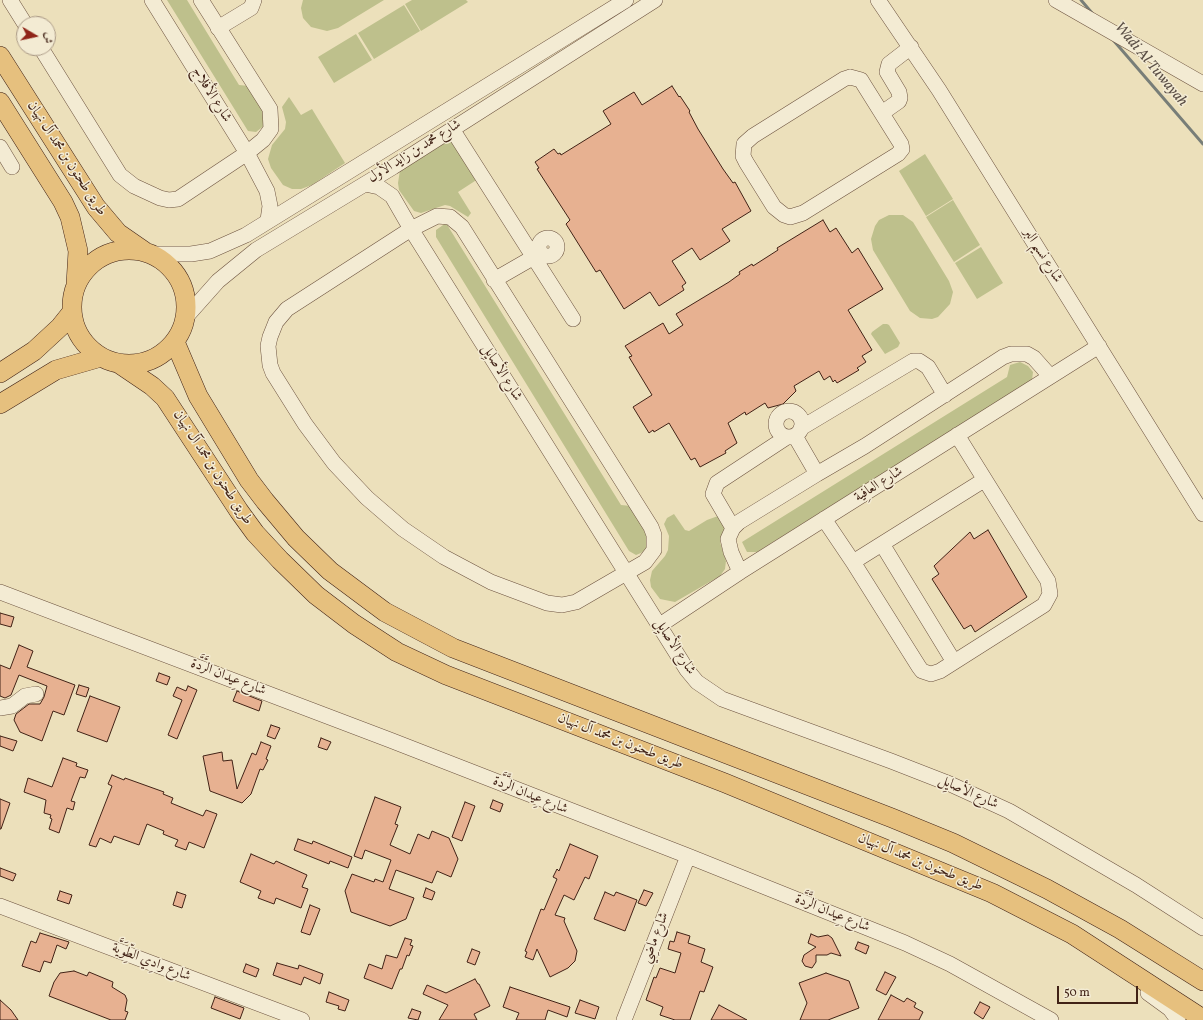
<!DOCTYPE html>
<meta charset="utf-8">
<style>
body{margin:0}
#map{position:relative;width:1203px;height:1020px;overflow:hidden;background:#ece0bb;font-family:Vollkorn,Amiri,serif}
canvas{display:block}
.north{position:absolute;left:16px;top:16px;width:40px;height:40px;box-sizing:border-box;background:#f3ebd3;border:1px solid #ac9b87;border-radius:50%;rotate:99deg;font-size:11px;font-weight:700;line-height:16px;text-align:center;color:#412216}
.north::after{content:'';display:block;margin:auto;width:14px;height:18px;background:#8f2418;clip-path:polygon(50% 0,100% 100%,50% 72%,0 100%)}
.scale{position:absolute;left:1057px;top:986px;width:81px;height:18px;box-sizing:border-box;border:2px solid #412216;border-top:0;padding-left:5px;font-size:12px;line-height:14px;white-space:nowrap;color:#412216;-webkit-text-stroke:3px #f3ebd3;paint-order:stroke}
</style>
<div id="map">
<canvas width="1203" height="1020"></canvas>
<div class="north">ش</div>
<div class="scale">50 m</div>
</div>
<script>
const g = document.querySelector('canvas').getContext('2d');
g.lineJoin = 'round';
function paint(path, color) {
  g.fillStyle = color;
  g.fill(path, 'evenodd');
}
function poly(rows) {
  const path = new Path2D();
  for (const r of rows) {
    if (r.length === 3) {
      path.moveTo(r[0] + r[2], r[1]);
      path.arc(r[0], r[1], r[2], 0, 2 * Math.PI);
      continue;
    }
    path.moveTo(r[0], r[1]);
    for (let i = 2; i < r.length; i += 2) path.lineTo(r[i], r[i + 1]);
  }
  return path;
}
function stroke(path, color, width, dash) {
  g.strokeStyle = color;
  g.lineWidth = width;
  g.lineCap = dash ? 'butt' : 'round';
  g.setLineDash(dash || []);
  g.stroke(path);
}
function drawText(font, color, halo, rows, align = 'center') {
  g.font = font + ' Vollkorn,Amiri,serif';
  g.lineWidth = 3;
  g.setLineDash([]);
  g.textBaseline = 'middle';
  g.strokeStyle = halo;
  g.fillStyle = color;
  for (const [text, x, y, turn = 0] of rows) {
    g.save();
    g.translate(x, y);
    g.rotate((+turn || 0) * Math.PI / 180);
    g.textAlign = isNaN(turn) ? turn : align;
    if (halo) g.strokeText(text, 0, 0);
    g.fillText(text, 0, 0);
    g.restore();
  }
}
paint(poly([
 [167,0,187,0,239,85,249,86,266,112,265,125,256,132,248,131],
 [303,0,384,0,338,28,327,31,311,27,303,18,301,8],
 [412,0,466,0,468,2,421,31,405,4],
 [404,5,420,31,374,59,358,33],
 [356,34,372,60,334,83,318,57],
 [289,97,301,115,312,109,345,163,312,185,301,189,292,189,283,185,271,168,268,159,272,145,285,129,286,122,282,107],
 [449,138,478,179,458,192,471,213,468,217,450,206,445,205,421,213,414,211,399,190,398,183,400,170],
 [925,154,953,199,926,216,899,171],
 [953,200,980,245,954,262,926,217],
 [889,215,903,215,913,222,949,281,953,292,950,304,938,317,932,319,920,318,910,311,873,250,871,239,875,226,879,220],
 [446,223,621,505,631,506,650,537,647,549,641,553,636,555,629,551,436,237,436,230],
 [981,247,1003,283,977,299,955,263],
 [883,324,887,324,889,325,900,343,898,347,885,354,871,334,872,332],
 [1020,362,1028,366,1033,372,1032,380,1029,382,757,552,747,552,742,542,1007,377,1010,365],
 [674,514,685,530,689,531,707,520,718,516,725,528,720,542,726,561,725,569,720,576,675,602,660,599,651,587,650,580,652,571,665,556,668,550,669,536,664,524,667,518]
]), '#bec08c');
stroke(poly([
 [1081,0,1092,13],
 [1114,41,1203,144]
]), '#787e78', 3);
const building = poly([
 [672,86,679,97,680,96,690,111,689,112,698,129,723,169,733,183,735,182,751,211,722,229,730,241,700,260,692,248,672,261,686,283,682,286,684,290,659,306,650,292,624,309,600,270,596,272,566,224,570,220,537,169,539,168,535,162,554,149,558,154,560,153,561,155,611,124,603,111,634,92,642,105,672,86],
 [823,220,830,232,836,228,852,253,858,248,883,289,848,310,872,350,862,356,866,362,857,368,859,370,837,383,835,380,833,382,830,376,824,380,819,371,794,386,796,391,783,404,768,408,765,403,746,415,745,412,728,423,737,443,725,451,726,453,700,467,695,458,691,460,669,423,654,432,653,430,649,433,633,407,652,395,629,357,632,356,625,346,663,323,669,334,683,325,676,314,729,282,740,274,739,272,752,264,753,266,778,250,777,248,823,220],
 [988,530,1027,597,975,632,971,625,964,629,932,579,939,574,934,566,970,532,974,539,988,530],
 [0,613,14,617,11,627,0,624,0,613],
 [19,645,33,651,27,667,75,685,64,715,53,711,42,741,20,732,14,720,16,714,29,704,40,704,44,697,47,686,19,675,11,695,5,698,0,696,0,665,10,669,19,645],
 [159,673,170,677,167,685,156,681,159,673],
 [79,685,89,688,86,697,76,694,79,685],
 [188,686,197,690,177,739,168,735,182,700,173,696,177,687,186,691,188,686],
 [237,691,262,701,259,711,233,701,237,691],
 [90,696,120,707,107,742,77,731,90,696],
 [271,725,280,728,275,739,267,736,271,725],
 [0,736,17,741,13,751,0,746,0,736],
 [321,738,331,742,327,750,318,747,321,738],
 [261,742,271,746,266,759,268,760,263,770,260,769,251,794,242,803,210,791,203,756,222,752,223,761,232,760,237,789,252,753,256,755,261,742],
 [63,758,77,763,76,766,88,770,85,778,80,777,71,801,75,802,73,810,67,808,59,833,49,829,52,819,50,818,51,815,44,813,46,800,24,792,28,778,52,787,63,758],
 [112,775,124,780,125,778,164,792,163,794,173,798,171,803,203,816,206,810,217,814,204,848,189,842,186,850,175,846,178,840,163,834,164,831,147,824,139,845,114,836,111,843,100,838,96,847,89,845,112,786,108,784,112,775],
 [375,797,401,807,395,824,398,825,390,845,410,854,418,834,429,839,432,831,449,838,458,859,451,877,437,871,432,883,396,870,389,889,414,898,406,919,390,926,351,912,345,891,352,874,374,882,375,879,383,882,391,860,365,850,362,859,354,856,375,797],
 [0,799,10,803,1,829,0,829,0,799],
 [493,800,503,804,500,812,490,808,493,800],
 [465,802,475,806,462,841,452,837,465,802],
 [298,839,312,844,313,841,352,857,348,868,330,861,329,864,294,850,298,839],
 [570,844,598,856,589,879,585,877,574,900,564,895,555,915,565,918,564,921,577,951,575,961,568,968,550,977,537,949,533,960,525,957,527,952,525,951,541,909,544,910,557,879,553,877,557,869,559,871,570,844],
 [251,854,274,864,276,861,307,875,302,887,308,889,301,908,276,898,274,904,258,898,261,891,240,882,251,854],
 [0,868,16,874,13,881,0,876,0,868],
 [426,888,435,892,432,900,423,897,426,888],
 [644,890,653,893,646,906,638,903,644,890],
 [60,891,72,895,69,904,57,900,60,891],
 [177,892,186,895,182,908,173,905,177,892],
 [605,892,614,896,616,892,637,900,625,931,594,919,605,892],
 [310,905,320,909,310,935,301,932,310,905],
 [677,932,690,936,688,943,705,949,701,962,713,967,704,992,700,991,690,1020,675,1020,660,1015,663,1007,646,1000,654,977,656,978,660,968,675,973,681,953,668,949,670,941,674,942,677,932],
 [40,933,69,942,66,949,57,945,51,963,44,961,40,972,22,966,31,941,36,943,40,933],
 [811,934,818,937,828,935,832,938,841,956,831,953,827,955,816,955,816,962,812,968,805,966,802,961,804,955,816,947,808,943,811,934],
 [405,938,412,940,410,945,413,946,409,956,407,955,402,969,400,969,392,989,364,978,369,964,382,969,386,955,397,958,405,938],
 [858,942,869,946,866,954,855,949,858,942],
 [472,949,480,952,475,965,467,962,472,949],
 [277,963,298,969,299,965,323,974,320,984,304,977,301,985,273,975,277,963],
 [246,964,259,969,256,977,243,972,246,964],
 [74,971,87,976,89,972,113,982,112,987,125,995,127,1000,125,1011,128,1012,125,1020,111,1020,49,996,54,982,60,973,74,971],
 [885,972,896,977,886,995,876,990,885,972],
 [826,973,849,981,859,1008,828,1020,800,1020,807,1003,799,983,826,973],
 [475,979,478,984,479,984,490,1006,474,1014,477,1020,439,1020,448,1005,423,994,427,985,446,993,475,979],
 [510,987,570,1007,567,1017,548,1010,545,1020,516,1020,519,1013,503,1007,510,987],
 [329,992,349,1000,345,1011,338,1009,339,1006,326,1002,329,992],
 [891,995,904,1002,907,998,916,1003,914,1007,923,1012,919,1020,878,1020,891,995],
 [215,997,244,1008,240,1019,211,1008,215,997],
 [0,1000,11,1010,18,1020,0,1020,0,1000],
 [580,1000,599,1007,595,1019,575,1013,580,1000],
 [980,1002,990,1007,983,1019,974,1013,980,1002],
 [719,1005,747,1020,711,1020,719,1005],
 [412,1009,421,1012,418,1020,408,1018,412,1009]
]);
paint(building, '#e7b191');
stroke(building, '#412216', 1);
const minor = poly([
 [10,0,25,24],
 [152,0,247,153,267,191,270,206,268,220],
 [878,0,939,90,1203,514],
 [1056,0,1203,84],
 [218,28,251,8,254,0],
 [41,48,120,175,134,186,160,198,169,200,178,199,247,153,263,140,271,129,270,109,201,0],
 [850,77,861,80,864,85,901,144,902,149,898,154,803,213,790,217,784,215,774,207,746,162,743,156,744,144,753,136,844,79,850,77],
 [882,113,899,101,900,98,899,92,887,72,889,64,911,47],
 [452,129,573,319],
 [0,147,12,167],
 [365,184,379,187,392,196,411,229,687,670,697,682,722,699,891,761,950,784,1009,811,1136,885,1203,928],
 [437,216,450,217,462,227,651,527,654,535,654,550,645,562,576,602,562,605,547,603,491,582,444,557,403,529,367,498,334,463,305,424,273,373,270,365,268,346,270,337,276,322,287,309,411,229,437,216],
 [548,247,9],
 [153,254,191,254,210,251,246,235,626,0],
 [494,280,541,253],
 [186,317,218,281,256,250,393,167,655,0],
 [789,424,13],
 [801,428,913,361,919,361,928,367,945,395],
 [795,436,817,474],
 [824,519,853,562,919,667,922,671,931,674,940,671,1044,605,1050,594,1048,581,957,435],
 [733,528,713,494,717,483,787,437],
 [882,544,954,662],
 [853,562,984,480],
 [740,572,731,552,728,539,733,528,739,522,817,474,865,446,1003,357,1011,354,1027,354,1034,358,1050,376],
 [0,592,390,740,688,856,905,943,950,964,1051,1020],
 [660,625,740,572,1099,346],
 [0,708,12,706,25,696,36,694],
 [0,906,302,1020],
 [1148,993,1170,1009,1178,1020],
 [624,1020,688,856]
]);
const major = poly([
 [0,56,96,207,118,233,144,251],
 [0,102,63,202,70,217,78,251,76,284],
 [129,307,57],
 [175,342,198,396,249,480,265,501,296,538,330,571,385,612,453,648,892,818,953,843,1047,889,1120,929,1203,981],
 [118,363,152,386,165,398,239,511,255,533,280,560,316,595,354,624,397,652,446,675,725,783,992,893,1072,934,1203,1019],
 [0,373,34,351,60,327,72,312],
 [0,404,56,370,101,357]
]);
stroke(minor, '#6c523f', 16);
stroke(major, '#412216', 20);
stroke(minor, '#f3ebd3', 15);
stroke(major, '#e6c07e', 19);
drawText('14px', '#412216', '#f3ebd3', [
 ["شارع الأفلاج",211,95,58],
 ["شارع محمد بن زايد الأول",415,152,-32],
 ["طريق طحنون بن محمد آل نهيان",66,159,57],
 ["شارع نسيم البر",1042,256,58],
 ["شارع الأصايِل",501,373,58],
 ["طريق طحنون بن محمد آل نهيان",212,468,57],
 ["شارع العافِية",879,485,-32],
 ["شارع الأصايِل",674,647,57],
 ["شارع عِيدان الرَّدَّة",228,678,21],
 ["طريق طحنون بن محمد آل نهيان",620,742,21],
 ["شارع الأصايِل",968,793,24],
 ["شارع عِيدان الرَّدَّة",530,796,22],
 ["طريق طحنون بن محمد آل نهيان",920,863,22],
 ["شارع عِيدان الرَّدَّة",832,914,22],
 ["شارع ماضِي",656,938,-69],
 ["شارع وادِي الطِّوَيَّة",151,963,21]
]);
drawText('italic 15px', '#5c5047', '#f3ebd3', [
 ["Wadi Al Tuwayah",1150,65,50]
]);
</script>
